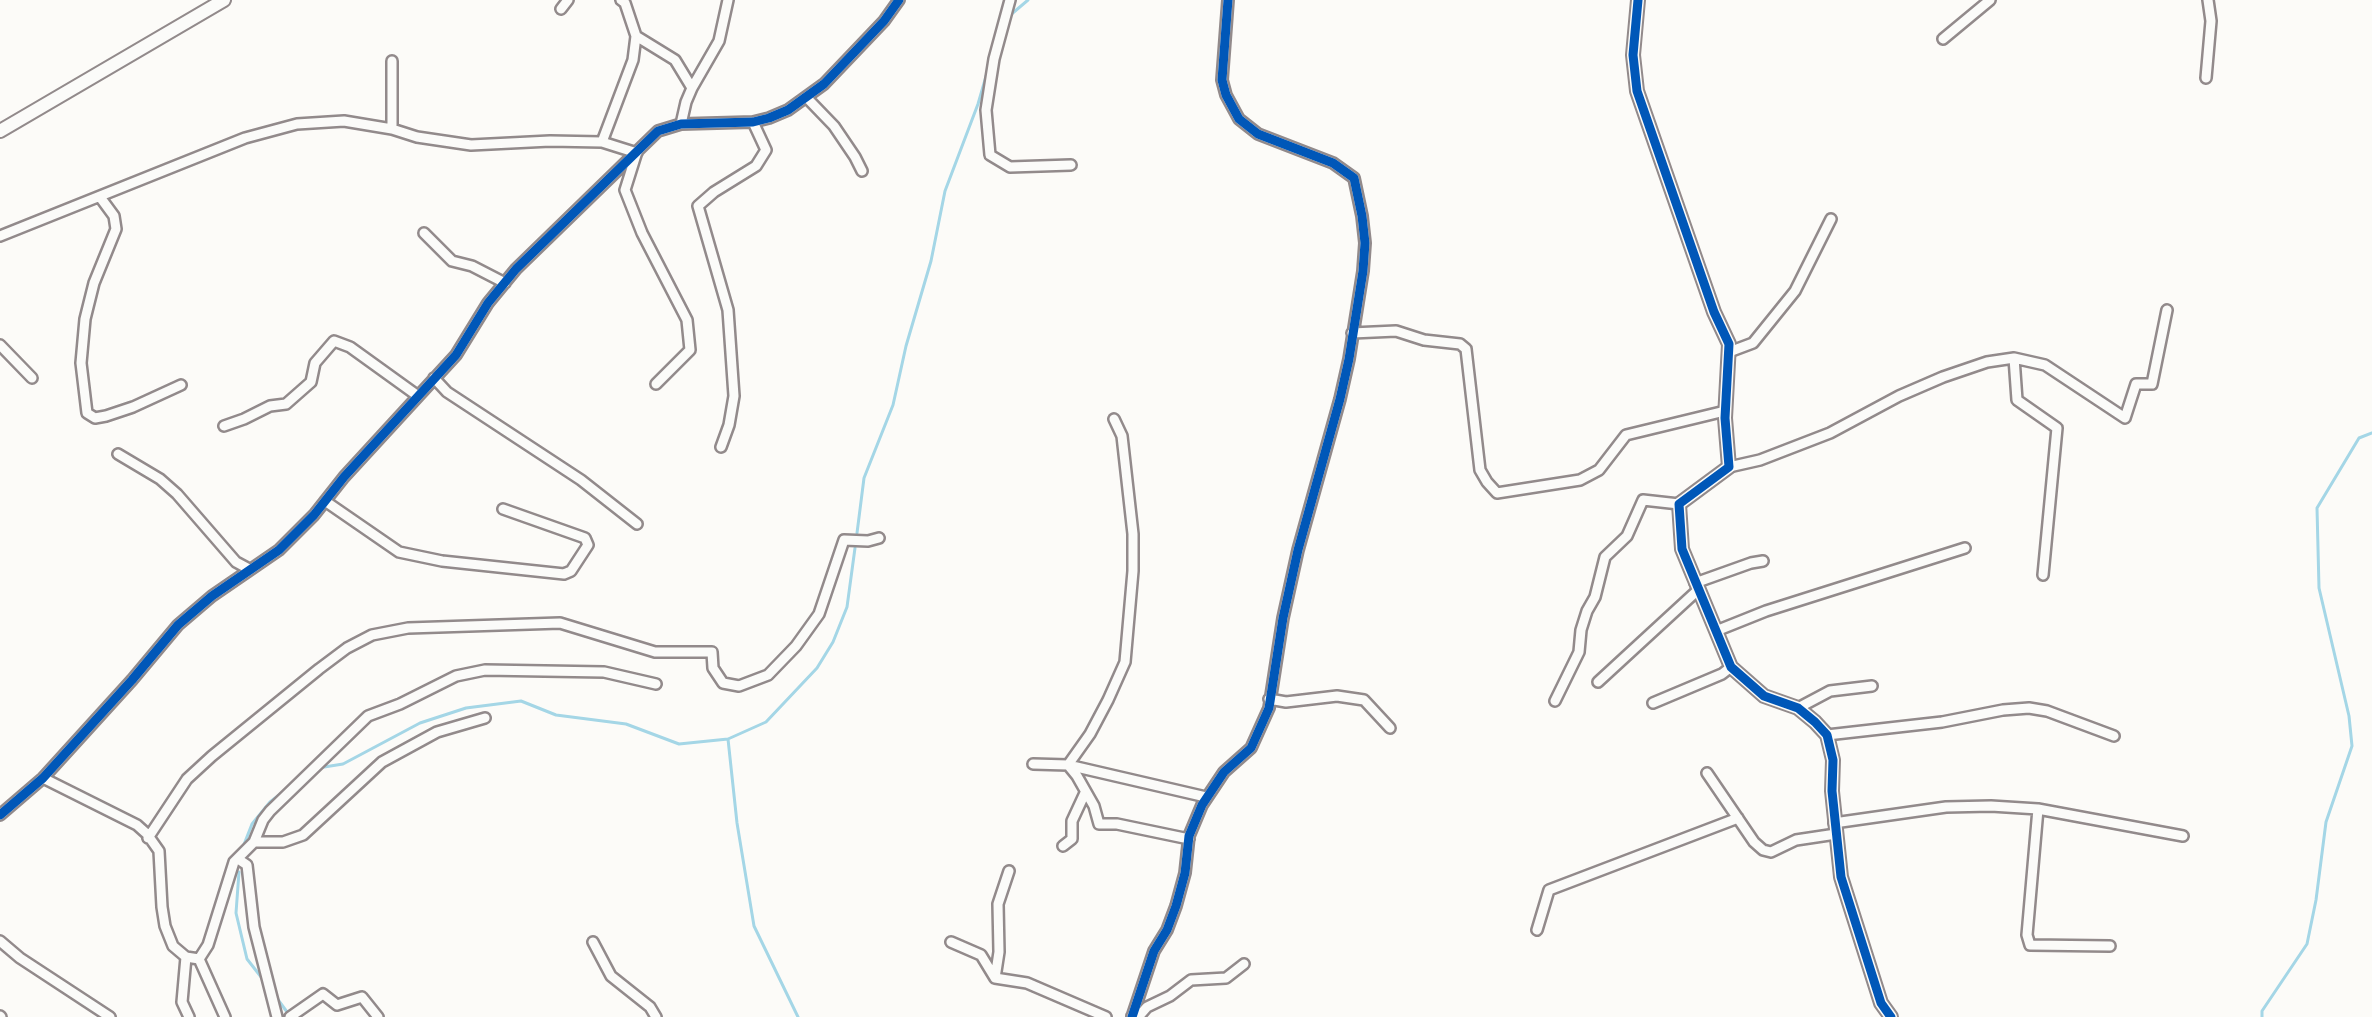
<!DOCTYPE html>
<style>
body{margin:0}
canvas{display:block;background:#fcfbf8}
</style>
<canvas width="2372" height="1017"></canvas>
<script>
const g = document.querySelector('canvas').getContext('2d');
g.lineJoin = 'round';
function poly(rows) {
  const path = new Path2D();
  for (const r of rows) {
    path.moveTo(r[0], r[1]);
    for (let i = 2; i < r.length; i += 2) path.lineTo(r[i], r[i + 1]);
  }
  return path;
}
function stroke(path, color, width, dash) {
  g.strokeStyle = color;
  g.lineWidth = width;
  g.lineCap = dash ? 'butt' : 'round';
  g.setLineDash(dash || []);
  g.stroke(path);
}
stroke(poly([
 [1008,17,1028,0],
 [857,533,864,478,893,405,906,346,931,261,945,191,978,104,989,66],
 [728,739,737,823,754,926,798,1017],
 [318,768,343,764,420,723,466,708,521,701,556,715,626,724,679,744,728,739,766,722,817,668,833,642,847,607,855,548],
 [243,847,252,824,270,802,283,792],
 [239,872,236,913,247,959,265,982],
 [276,997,290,1016],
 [2262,1017,2262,1011,2307,944,2316,900,2326,822,2352,746,2349,716,2319,588,2317,508,2359,438,2372,433]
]), '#a4d6e6', 3);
const street = poly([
 [621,0,625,3,636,36,675,60,692,88],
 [1010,0,994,59,986,110,990,155,1010,167,1071,165],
 [561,9,568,0],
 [1943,39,1990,0],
 [392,61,392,129],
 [2206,78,2211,21,2208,0],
 [807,98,834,126,855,157,862,171],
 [681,124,686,102,692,88,719,41,728,0],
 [602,142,633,60,636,36],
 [636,155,625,190,642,233,687,320,690,350,656,384],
 [100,197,114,216,116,229,94,283,85,319,81,363,87,413,95,418,106,416,133,407,181,385],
 [424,233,452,261,472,266,505,283],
 [0,236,245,138,297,124,344,121,392,129,417,137,471,145,550,141,602,142,637,153],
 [1352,333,1396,331,1424,340,1460,344,1466,349,1480,470,1487,482,1497,493,1580,480,1599,470,1626,435,1725,411],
 [0,345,32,378],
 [1729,352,1753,343,1795,291,1831,219],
 [2014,358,2017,400,2057,428,2043,575],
 [434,378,447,392,581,480,637,524],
 [224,426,244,419,270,406,286,404,311,382,315,363,334,341,350,347,418,396],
 [721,447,729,425,734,396,728,310,698,206,714,192,756,166,766,150,753,122],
 [118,454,160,479,177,494,236,562,249,569],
 [1729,467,1760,460,1830,433,1899,396,1943,377,1987,362,2014,358,2045,365,2125,418,2136,384,2152,384,2167,310],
 [325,501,399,552,442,561,564,574,571,571,588,545,585,538,503,509],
 [1695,583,1751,563,1763,561],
 [1716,631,1766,611,1965,548],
 [1598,682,1698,590],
 [1269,699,1286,702,1337,696,1364,700,1390,728],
 [1555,701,1579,652,1581,630,1587,611,1595,597,1605,557,1627,536,1643,500,1679,504],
 [1653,703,1722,674,1731,667],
 [1798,708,1830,691,1872,686],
 [1827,735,1942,722,2003,710,2029,708,2047,711,2114,736],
 [1033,764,1068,765,1206,797],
 [1068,765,1090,734,1108,700,1125,662,1133,571,1133,534,1122,436,1114,419],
 [1068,765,1077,776,1094,806,1099,824,1117,824,1189,839],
 [1707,773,1754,842,1763,850,1771,852,1796,840,1836,834],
 [43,778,137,825,147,834,159,851,162,907,165,926,173,946,186,957,199,959],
 [2038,809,2027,935,2030,945,2110,946],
 [0,815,43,778,132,680,178,625,212,596,279,550,314,515,344,477,456,355,488,303,516,269,658,131,681,124,753,122,769,118,788,110,824,84,884,21,899,0],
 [1834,823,1946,807,1991,806,2038,809,2183,836],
 [148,838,187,779,212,756,319,669,347,648,372,635,408,628,560,623,655,652,712,652,713,668,723,683,739,686,768,675,796,646,819,614,844,540,868,541,879,538],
 [254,842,263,820,270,811,368,716,400,704,456,676,485,670,604,672,656,684],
 [1063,846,1072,839,1072,821,1085,793],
 [238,859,247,865,254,927,277,1017],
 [1009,871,998,904,999,952,995,978,1027,983,1106,1017],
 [1537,930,1549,890,1738,818],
 [0,941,20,958,110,1017],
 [593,942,611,976,650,1007,656,1017],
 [951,942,981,955,995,978],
 [186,957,182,1002,189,1017],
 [199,959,208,945,234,862,254,842,283,842,303,835,382,762,437,732,485,718],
 [199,959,225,1017],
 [0,1016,1,1017],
 [1132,1016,1140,1015,1147,1007,1170,996,1191,980,1226,978,1244,964],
 [290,1017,323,994,337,1005,362,997,378,1017],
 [1132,1017,1154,951,1167,930,1176,906,1185,873,1189,836,1202,805,1224,772,1251,748,1269,708,1283,618,1298,550,1340,399,1349,359,1363,271,1365,243,1362,216,1354,178,1333,163,1258,134,1239,119,1226,95,1222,80,1228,0]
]);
const secondary = poly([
 [1638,0,1633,55,1637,91,1714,312,1729,344,1725,418,1729,467,1679,504,1682,549,1731,667,1764,696,1798,708,1815,722,1827,735,1833,760,1832,791,1841,877,1881,1003,1891,1017],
 [0,131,224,0]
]);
stroke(street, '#928a8b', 14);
stroke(secondary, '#928a8b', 16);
stroke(street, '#fbfbf9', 9);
stroke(secondary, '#fbfbf9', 12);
stroke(poly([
 [1638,0,1633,55,1637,91,1714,312,1729,344,1725,418,1729,467,1679,504,1682,549,1731,667,1764,696,1798,708,1815,722,1827,735,1833,760,1832,791,1841,877,1881,1003,1891,1017],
 [0,815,43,778,132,680,178,625,212,596,279,550,314,515,344,477,456,355,488,303,516,269,658,131,681,124,753,122,769,118,788,110,824,84,884,21,899,0],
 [1132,1017,1154,951,1167,930,1176,906,1185,873,1189,836,1202,805,1224,772,1251,748,1269,708,1283,618,1298,550,1340,399,1349,359,1363,271,1365,243,1362,216,1354,178,1333,163,1258,134,1239,119,1226,95,1222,80,1228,0]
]), '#0057b8', 9);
</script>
